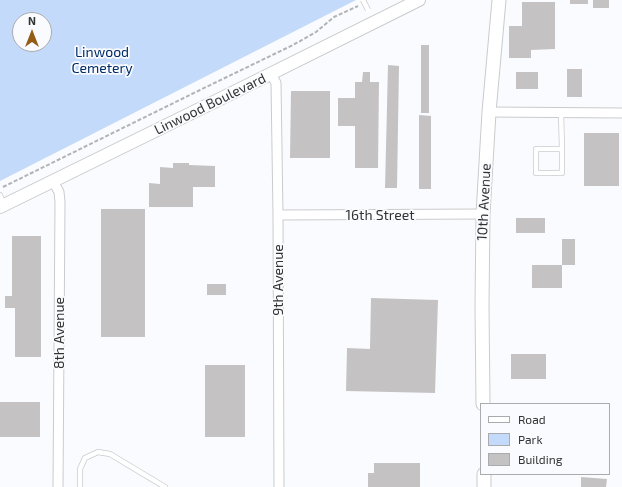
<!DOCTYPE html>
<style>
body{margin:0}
#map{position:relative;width:622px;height:487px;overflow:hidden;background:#fafbfe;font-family:"Exo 2",sans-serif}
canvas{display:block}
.legend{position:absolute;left:480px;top:403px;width:130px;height:72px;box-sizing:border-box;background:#fafbfe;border:1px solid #aaabad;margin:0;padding:5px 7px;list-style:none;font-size:12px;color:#323333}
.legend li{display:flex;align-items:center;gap:8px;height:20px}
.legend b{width:20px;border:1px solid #aaabad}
.north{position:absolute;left:12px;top:12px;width:40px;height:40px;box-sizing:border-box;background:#fafbfe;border:1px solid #aaabad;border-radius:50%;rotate:0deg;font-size:11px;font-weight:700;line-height:16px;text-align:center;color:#323333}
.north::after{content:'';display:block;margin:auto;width:14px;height:18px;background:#945d16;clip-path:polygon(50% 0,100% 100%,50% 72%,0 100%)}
</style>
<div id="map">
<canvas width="622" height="487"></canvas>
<ul class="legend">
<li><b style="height:5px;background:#fff"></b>Road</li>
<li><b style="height:11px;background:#c4dafb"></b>Park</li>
<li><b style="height:11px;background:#c5c2c4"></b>Building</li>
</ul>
<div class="north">N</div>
</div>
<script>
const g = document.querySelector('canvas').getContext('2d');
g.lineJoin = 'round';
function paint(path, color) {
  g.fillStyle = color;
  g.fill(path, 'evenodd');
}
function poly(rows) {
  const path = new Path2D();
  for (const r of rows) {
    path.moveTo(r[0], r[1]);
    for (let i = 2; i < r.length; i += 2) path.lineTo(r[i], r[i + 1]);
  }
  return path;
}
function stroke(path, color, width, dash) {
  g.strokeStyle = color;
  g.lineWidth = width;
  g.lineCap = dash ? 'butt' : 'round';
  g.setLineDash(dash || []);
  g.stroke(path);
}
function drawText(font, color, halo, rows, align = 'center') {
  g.font = font + ' "Exo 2",sans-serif';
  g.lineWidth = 3.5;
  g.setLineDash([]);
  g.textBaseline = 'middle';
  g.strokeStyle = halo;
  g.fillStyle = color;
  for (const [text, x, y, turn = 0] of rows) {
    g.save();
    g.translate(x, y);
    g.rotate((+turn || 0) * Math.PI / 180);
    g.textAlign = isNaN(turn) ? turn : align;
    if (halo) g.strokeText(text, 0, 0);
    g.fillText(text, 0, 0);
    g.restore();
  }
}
paint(poly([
 [0,0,356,0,0,181],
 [20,20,44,20,44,44,20,44]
]), '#c4dafb');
paint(poly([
 [570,0,588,0,588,4,570,4],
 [593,0,609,0,609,8,593,8],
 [522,2,555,2,555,49,531,50,531,58,509,58,509,26,522,26],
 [421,45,429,45,429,113,421,113],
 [388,65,399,66,397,188,385,188],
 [567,69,582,69,582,97,567,97],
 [363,72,370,72,370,82,379,82,378,168,355,168,355,126,338,126,338,98,355,98,355,82,362,82],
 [516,72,538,72,538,89,516,89],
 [291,91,330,91,330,158,290,158],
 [419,115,431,116,431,189,419,189],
 [584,133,619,133,619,186,584,186],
 [173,163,189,163,189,165,215,166,215,187,193,187,193,207,149,207,149,183,160,184,160,167,173,168],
 [101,209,145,209,145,337,101,337],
 [516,218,545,218,545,233,516,233],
 [12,236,41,236,41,357,15,357,15,308,5,308,5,296,12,296],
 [562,239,575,239,575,265,562,265],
 [532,265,562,265,562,288,532,288],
 [207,284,226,284,226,295,207,295],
 [371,298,438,300,435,393,346,391,347,348,370,349],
 [511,354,546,354,546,379,511,379],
 [205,365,245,365,245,437,205,437],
 [0,402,40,402,40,437,0,437],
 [374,463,420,463,420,487,368,487,368,473,374,473],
 [581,477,607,479,606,487,581,487]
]), '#c5c2c4');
const service = poly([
 [561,112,562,149,562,173,536,173,536,149,562,149],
 [0,195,3,203],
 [80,487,80,469,85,458,98,452,110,454,165,487]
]);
const minor = poly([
 [271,74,276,83,278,215,279,487],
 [489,112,622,113],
 [53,181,59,192,60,202,58,487],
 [278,215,483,214]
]);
const tertiary = poly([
 [0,207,220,99,419,0]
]);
const secondary = poly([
 [483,404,482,305,483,214,489,112,499,0],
 [484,474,484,487]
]);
stroke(service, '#cacbcd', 6);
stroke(minor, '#cacbcd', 11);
stroke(tertiary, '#cacbcd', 14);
stroke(secondary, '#cacbcd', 15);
stroke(poly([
 [3,187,200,90,293,45,316,32,334,17,358,6]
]), '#b2b3b5', 2, [4, 2]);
stroke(service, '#fff', 4.5);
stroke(minor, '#fff', 9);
stroke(tertiary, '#fff', 12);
stroke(secondary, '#fff', 13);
const serviceBridge = poly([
 [363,0,368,10]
]);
stroke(serviceBridge, '#cacbcd', 6, []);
stroke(serviceBridge, '#fff', 4.5);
drawText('14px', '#002c67', '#fafbfe', [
 ["Linwood",102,52],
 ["Cemetery",102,68]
]);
drawText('14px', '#323333', '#fafbfe', [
 ["Linwood Boulevard",210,104,-26],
 ["10th Avenue",484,202,-87],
 ["16th Street",380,215],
 ["9th Avenue",278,280,-90],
 ["8th Avenue",59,333,-90]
]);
</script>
